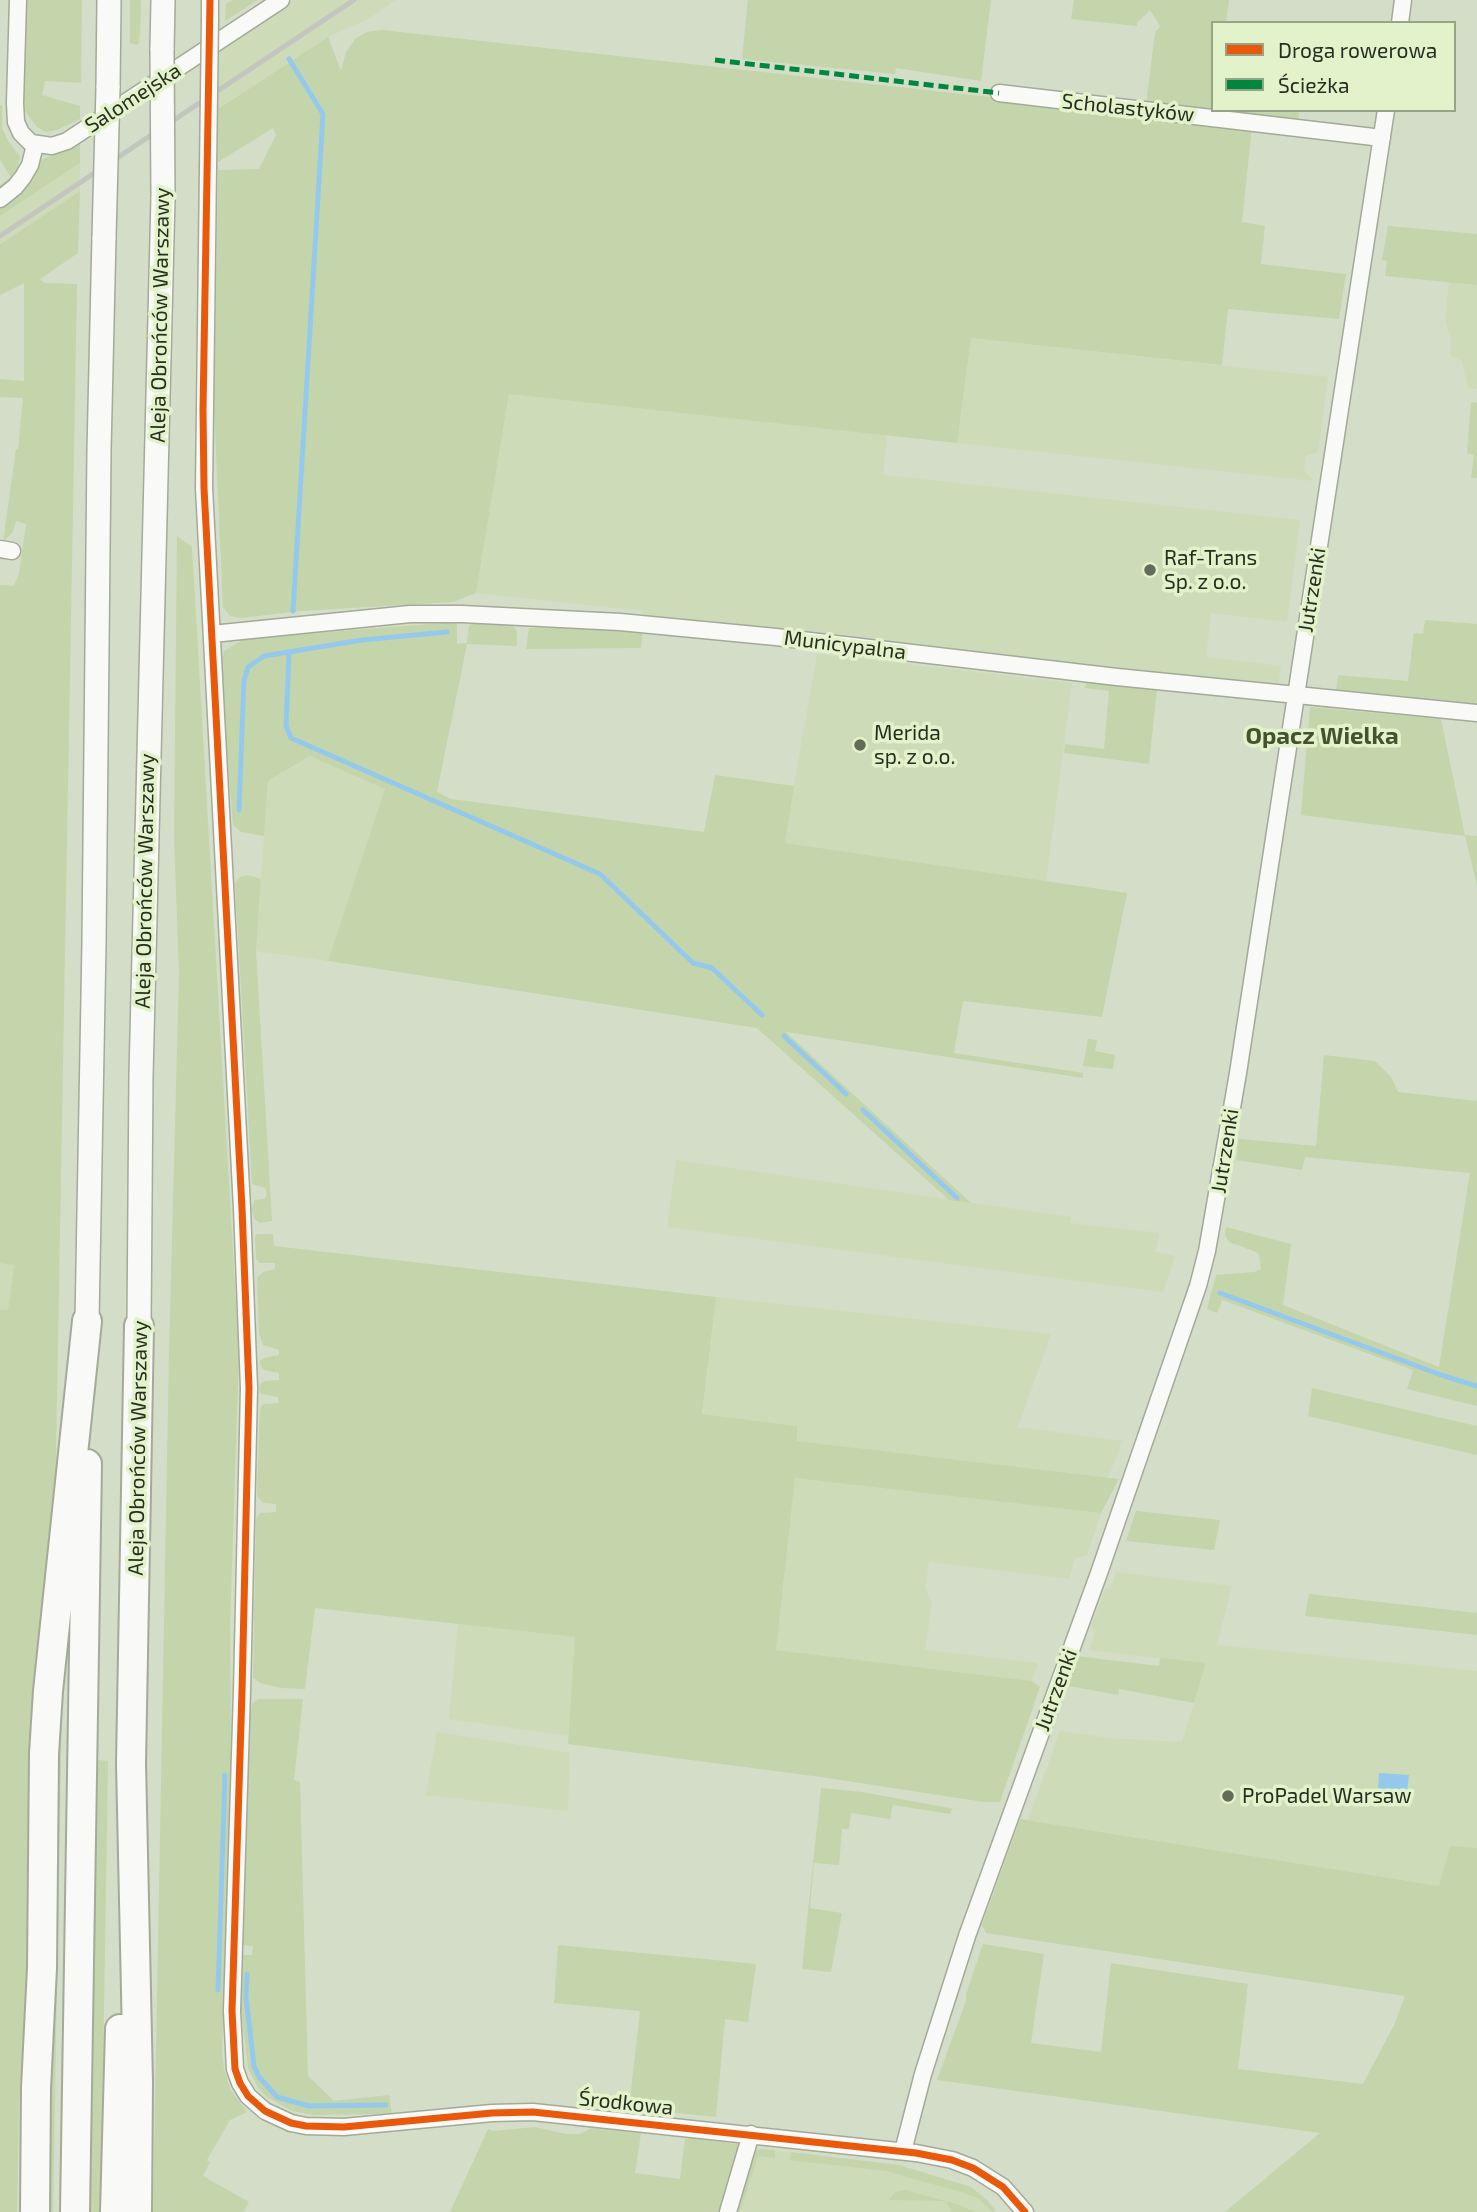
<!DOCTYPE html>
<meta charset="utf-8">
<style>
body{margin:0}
#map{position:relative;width:1477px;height:2212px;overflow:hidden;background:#d4ddc7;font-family:"Exo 2",sans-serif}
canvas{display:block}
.legend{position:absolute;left:1211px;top:21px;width:245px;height:91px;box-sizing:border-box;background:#e2f3cb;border:2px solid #98a486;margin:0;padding:9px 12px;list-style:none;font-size:21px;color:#282e1f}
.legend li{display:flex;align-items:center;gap:14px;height:35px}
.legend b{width:35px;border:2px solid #98a486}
</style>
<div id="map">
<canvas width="1477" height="2212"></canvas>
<ul class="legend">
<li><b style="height:9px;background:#e8590c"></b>Droga rowerowa</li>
<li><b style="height:9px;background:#00873e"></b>Ścieżka</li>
</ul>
</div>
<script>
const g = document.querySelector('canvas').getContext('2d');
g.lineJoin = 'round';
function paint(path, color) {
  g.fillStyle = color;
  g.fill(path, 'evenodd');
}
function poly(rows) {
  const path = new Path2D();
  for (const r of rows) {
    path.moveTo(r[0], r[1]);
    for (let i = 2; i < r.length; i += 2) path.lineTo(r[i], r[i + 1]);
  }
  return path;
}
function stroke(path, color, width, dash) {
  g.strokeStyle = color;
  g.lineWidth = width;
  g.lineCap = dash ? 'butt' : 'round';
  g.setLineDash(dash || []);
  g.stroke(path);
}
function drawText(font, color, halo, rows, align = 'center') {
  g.font = font + ' "Exo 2",sans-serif';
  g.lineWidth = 7;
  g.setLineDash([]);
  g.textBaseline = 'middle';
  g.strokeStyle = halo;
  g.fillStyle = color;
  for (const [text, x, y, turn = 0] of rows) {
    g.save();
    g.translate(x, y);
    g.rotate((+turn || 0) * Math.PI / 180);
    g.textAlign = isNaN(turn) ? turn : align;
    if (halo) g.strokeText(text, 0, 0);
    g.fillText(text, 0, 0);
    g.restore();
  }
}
paint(poly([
 [294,0,396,0,368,19,328,37,218,109,218,50],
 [80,163,80,191,0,243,0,216],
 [1449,282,1477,285,1477,389,1468,388,1462,361,1450,355,1451,341,1445,318],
 [971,338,1328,377,1318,452,1306,456,1304,471,1314,481,957,443],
 [509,394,887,434,883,475,1300,520,1287,622,1211,613,1206,657,1281,666,1278,686,643,618,644,611,476,593],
 [817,654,1072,683,1046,882,784,843],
 [310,756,386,789,328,961,256,951,268,781],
 [676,1160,1071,1217,1070,1223,1160,1233,1155,1252,1175,1256,1163,1292,667,1227],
 [0,1263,14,1264,8,1310,0,1309],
 [716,1297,1051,1334,1018,1427,1122,1441,1108,1478,796,1441,797,1426,702,1414],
 [795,1477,1101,1513,1087,1556,1075,1558,1069,1579,929,1562,925,1587,932,1604,925,1650,1038,1663,1032,1681,776,1650],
 [1116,1572,1232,1586,1217,1645,1477,1671,1477,1848,1450,1847,1439,1886,1028,1820,1060,1731,1109,1738,1182,1742,1206,1664,1089,1650,1095,1631,1091,1627,1105,1589,1111,1587],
 [458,1624,576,1637,569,1736,449,1719],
 [437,1732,570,1753,568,1811,426,1795],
 [762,2149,899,2165,971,2187,988,2201,997,2212,735,2212,756,2150]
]), '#cddbb8');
paint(poly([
 [26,0,82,0,81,83,45,81,42,95,80,106,80,119,57,130,46,132,37,127,25,111,23,80],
 [130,0,141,0,140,34,139,43,137,45,130,43],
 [233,0,258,0,225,21,226,4],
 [748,0,991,0,981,81,896,68,895,74,742,59],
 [1074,0,1229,0,1226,23,1213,23,1213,110,1299,110,1298,123,1146,105,1155,33,1160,26,1150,10,1137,23,1137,26,1071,19],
 [382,30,1252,126,1242,222,1265,226,1261,264,1346,274,1339,319,1228,309,1222,365,971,338,957,443,509,394,476,593,453,602,301,611,240,618,230,616,223,607,214,407,218,170,259,169,276,135,273,128,218,162,218,109,328,37,341,71,346,52,356,38,367,32],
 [0,105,2,105,2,128,8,141,20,156,17,169,21,171,0,191,0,185,11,177,0,160],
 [80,141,80,163,0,216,0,206,24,189,38,161,63,151],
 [80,191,78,253,40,279,45,283,77,284,55,1509,31,1950,19,2105,17,2212,0,2212,0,1309,8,1310,14,1265,0,1263,0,585,14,586,19,573,26,524,16,521,13,532,3,542,16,449,18,449,23,398,0,397,0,379,24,381,24,283,0,295,0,244],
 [1388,226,1477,234,1477,285,1385,276,1387,261,1382,260],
 [1471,402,1477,403,1477,478,1471,478,1474,455,1467,453],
 [177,536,192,547,239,1355,230,1624,231,1774,222,2051,224,2069,230,2089,247,2112,230,2120,207,2160,210,2162,203,2176,249,2202,244,2212,153,2212,169,1354,179,974,174,836],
 [1425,620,1477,624,1477,705,1336,690,1338,675,1408,681,1414,633,1423,634],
 [453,622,457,625,457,644,467,643,469,626,472,623,512,625,517,631,517,646,467,644,437,792,451,799,704,832,715,775,794,786,785,843,1127,893,1102,1017,963,1001,954,1053,1083,1073,1083,1078,786,1032,971,1203,949,1200,757,1028,328,961,385,789,310,756,268,781,264,836,241,832,233,825,220,663,224,651,244,639],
 [529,628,643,628,641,648,526,649],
 [1087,681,1157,689,1149,764,1064,753,1065,744,1104,749,1109,691,1085,688],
 [1310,707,1441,719,1465,835,1477,836,1477,886,1465,836,1301,815],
 [248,875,261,879,256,951,272,1221,260,1223,254,1219,252,1209,254,1200,265,1199,267,1194,265,1188,252,1184,235,883,240,877],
 [1088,1039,1097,1040,1095,1051,1115,1055,1113,1069,1083,1066],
 [1324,1055,1375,1061,1391,1077,1398,1092,1477,1101,1477,1406,1407,1389,1413,1370,1222,1300,1217,1313,1207,1309,1216,1275,1254,1272,1261,1269,1259,1255,1256,1252,1229,1242,1225,1235,1226,1227,1291,1244,1283,1305,1439,1367,1470,1173,1305,1157,1302,1170,1236,1160,1239,1139,1316,1146],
 [257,1234,273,1234,274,1246,716,1297,702,1414,797,1426,797,1441,1119,1479,1101,1513,795,1478,776,1650,1032,1681,1040,1687,1000,1802,984,1802,821,1777,568,1744,575,1637,315,1608,305,1689,281,1688,260,1683,253,1678,256,1519,260,1513,276,1512,276,1504,263,1503,257,1496,260,1408,264,1404,279,1403,278,1397,261,1394,259,1389,260,1384,265,1381,279,1380,279,1373,264,1370,261,1367,260,1361,264,1358,279,1355,279,1350,263,1345,259,1334,257,1278,263,1272,275,1269,275,1263,260,1263,256,1259,255,1237],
 [1312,1388,1477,1426,1477,1455,1308,1416],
 [1136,1511,1220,1520,1214,1550,1126,1541],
 [1309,1594,1477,1613,1477,1635,1305,1616],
 [63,1649,53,2212,45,2212,50,1917],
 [1076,1656,1159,1666,1160,1658,1206,1663,1194,1703,1119,1689,1118,1695,1070,1686,1067,1683],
 [258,1699,303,1699,294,1780,300,1782,308,2076,334,2101,389,2095,392,2114,314,2115,292,2111,267,2097,258,2088,248,2068,240,2000,241,1955,252,1955,253,1946,242,1945,250,1712,252,1704],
 [98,1760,108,1761,103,2071,100,2212,90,2212],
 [821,1788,862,1792,966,1811,952,1809,950,1814,893,1805,890,1819,851,1813,849,1829,842,1829,839,1865,814,1863,810,1908,842,1913,831,1972,802,1969],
 [1020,1819,1439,1886,1450,1846,1477,1848,1477,2212,1225,2212,1320,2133,937,2080,966,2001,966,1994,983,1944,1044,1954,1031,2043,1101,2052,1111,1963,1248,1984,1238,2069,1363,2084,1394,2025,1405,1996,986,1933,982,1925],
 [558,1945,756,1964,748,2022,725,2019,716,2117,629,2108,640,2011,554,2003],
 [535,2127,566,2134,580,2134,592,2128,641,2133,635,2173,680,2179,685,2138,738,2144,739,2148,722,2212,450,2212,488,2129,493,2131],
 [762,2149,775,2150,775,2158,758,2156,740,2212,735,2212,756,2150],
 [791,2152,899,2165,971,2187,988,2201,995,2210,993,2212,979,2199,964,2193,886,2171,789,2160],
 [906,2190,916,2193,957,2204,975,2212,952,2212,946,2201,889,2200,895,2192]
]), '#c4d5ab');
paint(poly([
 [1379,1773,1409,1775,1407,1792,1378,1790]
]), '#95c9ec');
stroke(poly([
 [289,59,323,114,293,611],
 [289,653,286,726,291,738,600,874,693,963,712,968,762,1015],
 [239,810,244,680,248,667,264,656,362,640,447,632],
 [784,1036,846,1094],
 [863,1110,957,1198],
 [1220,1293,1444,1376,1477,1386],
 [247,1974,246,1997,254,2066,259,2077,277,2097,309,2106,386,2105],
 [218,1990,225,1775]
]), '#95c9ec', 5);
const street = poly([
 [18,0,15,103,16,122,21,133,31,143,52,146,67,141,281,0],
 [210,19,210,0],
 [1400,23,1403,0],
 [999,93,1382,138],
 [208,168,204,488,242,1208,249,1388,242,1691,232,2011,235,2069,240,2083,248,2096,265,2111,291,2123,306,2126,344,2127,492,2113,533,2112,916,2153,952,2160,973,2168,1003,2187,1025,2212],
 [0,199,15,187,23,177,30,165,35,145],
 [0,549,12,551],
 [212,634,410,614,462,614,620,622,776,637,1117,677,1477,713],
 [903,2151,923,2074,967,1936,1099,1573,1198,1286,1207,1251,1238,1073,1386,110],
 [728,2212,751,2134]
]);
const primary = poly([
 [162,50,163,0],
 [108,88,109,0],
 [87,1321,94,942,99,451,104,237],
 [139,1326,141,1075,163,197]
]);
const highway = poly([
 [35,2212,36,2088,42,1968,44,1754,48,1691,87,1321],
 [75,2212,87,1464],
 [115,2212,120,2029],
 [137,2212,138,2083,131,1763,139,1326]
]);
stroke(street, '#a3aa99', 19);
stroke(primary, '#a3aa99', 26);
stroke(highway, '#a3aa99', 32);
stroke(street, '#f9faf7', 16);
stroke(primary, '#f9faf7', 23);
stroke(highway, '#f9faf7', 28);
stroke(poly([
 [0,236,354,0]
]), '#c3c5bf', 5);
const streetBridge = poly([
 [208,168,210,19]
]);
const primaryBridge = poly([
 [162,50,163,197],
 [104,237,108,88]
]);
stroke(streetBridge, '#a3aa99', 19, []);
stroke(primaryBridge, '#a3aa99', 26, []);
stroke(streetBridge, '#f9faf7', 16);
stroke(primaryBridge, '#f9faf7', 23);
stroke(poly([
 [715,60,999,93]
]), '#00873e', 5, [10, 5]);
stroke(poly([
 [210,0,203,410,204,488,242,1208,249,1388,242,1691,232,2011,235,2069,240,2083,248,2096,265,2111,291,2123,306,2126,344,2127,492,2113,533,2112,916,2153,952,2160,973,2168,1003,2187,1025,2212]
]), '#e8590c', 7);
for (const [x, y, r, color] of [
 [1150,570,7,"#646b5a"],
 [860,745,7,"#646b5a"],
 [1228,1796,7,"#646b5a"]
]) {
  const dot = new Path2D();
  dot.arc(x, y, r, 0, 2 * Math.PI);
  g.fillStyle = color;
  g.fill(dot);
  stroke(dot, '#e2f3cb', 2.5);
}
drawText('21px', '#282e1f', '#e2f3cb', [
 ["Salomejska",133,98,-33],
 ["Scholastyków",1128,108,6],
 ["Aleja Obrońców Warszawy",160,315,-89],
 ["Jutrzenki",1312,590,-81],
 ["Municypalna",845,645,7],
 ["Aleja Obrońców Warszawy",145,881,-89],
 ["Jutrzenki",1225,1151,-81],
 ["Aleja Obrońców Warszawy",138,1448,-89],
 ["Jutrzenki",1056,1690,-70],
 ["Środkowa",626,2103,6]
]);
drawText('21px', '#282e1f', '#e2f3cb', [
 ["Raf-Trans",1164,558],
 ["Sp. z o.o.",1164,582],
 ["Merida",874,733],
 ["sp. z o.o.",874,757],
 ["ProPadel Warsaw",1242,1796]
], 'left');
drawText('bold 24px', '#455230', '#e2f3cb', [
 ["Opacz Wielka",1322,736]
]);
</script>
